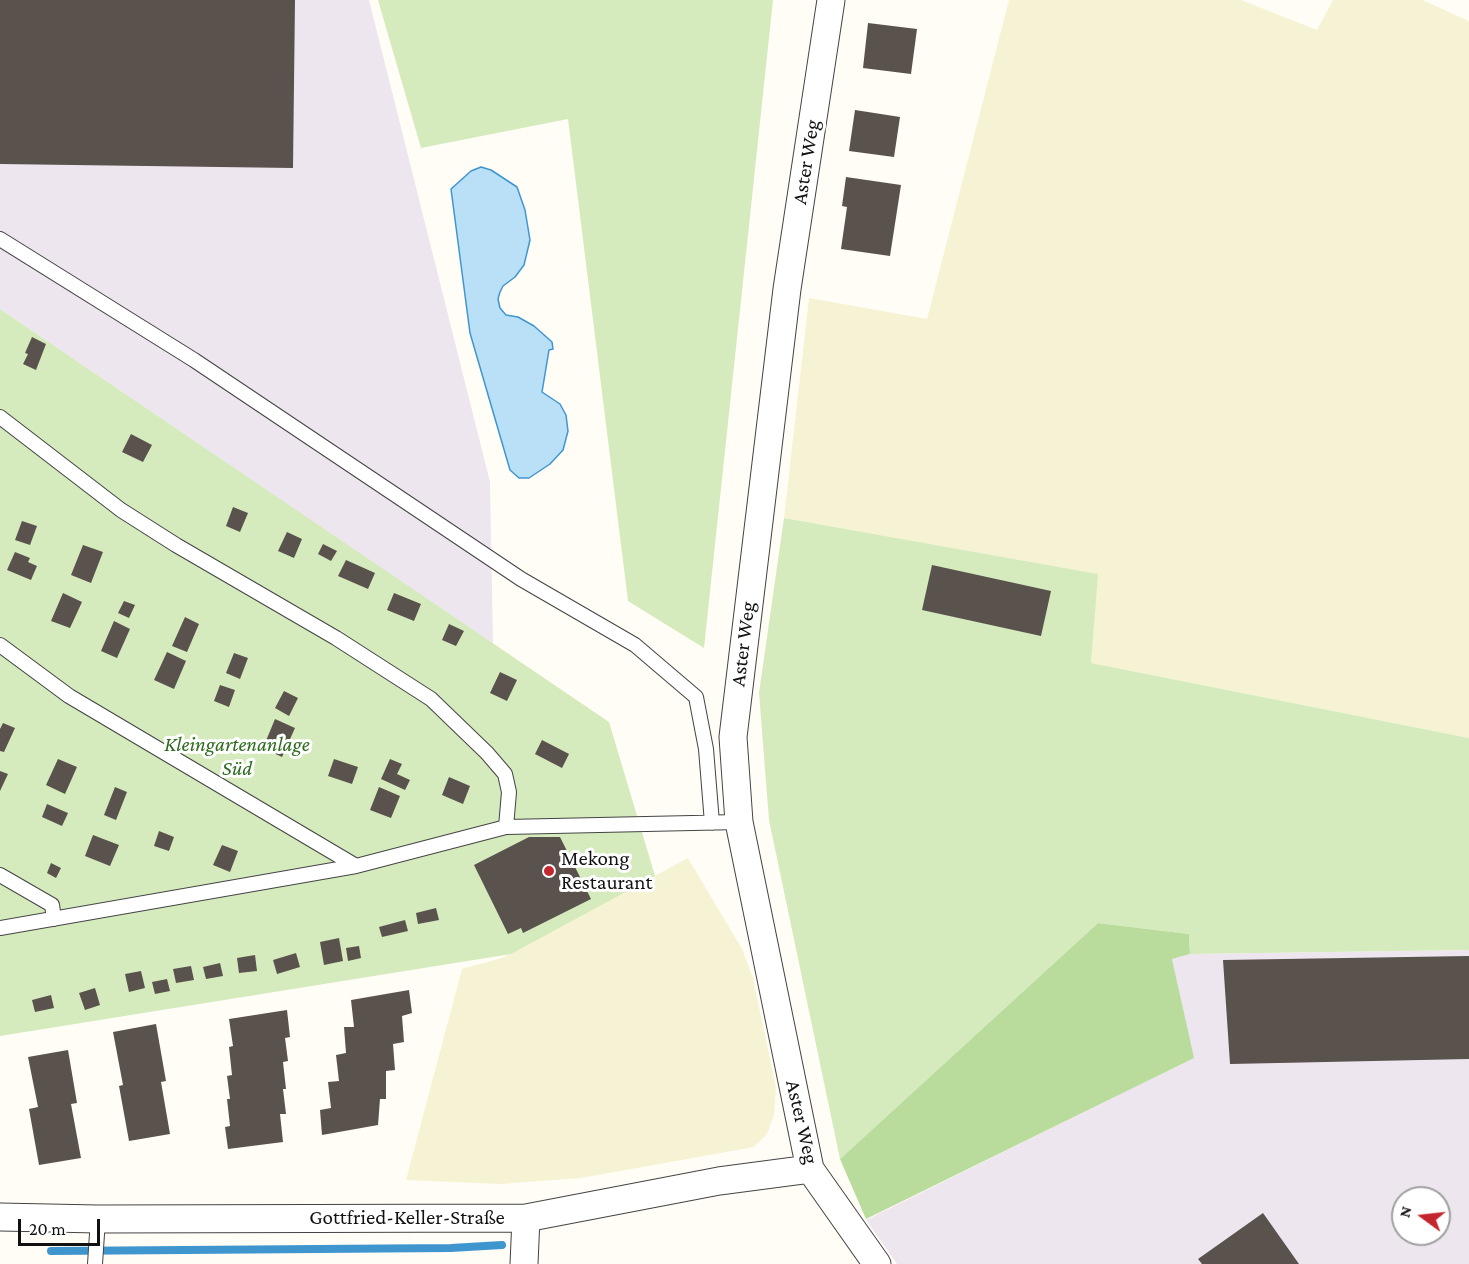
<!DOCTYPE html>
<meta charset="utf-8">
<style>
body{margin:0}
#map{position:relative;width:1469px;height:1264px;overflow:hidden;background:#fffdf5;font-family:"Crimson Pro",serif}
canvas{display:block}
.north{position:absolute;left:1391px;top:1186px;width:60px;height:60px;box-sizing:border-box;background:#fff;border:2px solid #a0a0a0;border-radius:50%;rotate:285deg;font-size:16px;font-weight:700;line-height:24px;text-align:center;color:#111}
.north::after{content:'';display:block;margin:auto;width:21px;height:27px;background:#c4262e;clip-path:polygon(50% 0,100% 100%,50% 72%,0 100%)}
.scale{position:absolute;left:18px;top:1219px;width:82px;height:27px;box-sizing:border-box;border:3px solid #111;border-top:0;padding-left:8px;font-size:18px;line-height:21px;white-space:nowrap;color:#111;-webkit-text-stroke:4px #fff;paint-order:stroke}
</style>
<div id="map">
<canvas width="1469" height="1264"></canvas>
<div class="north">N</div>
<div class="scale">20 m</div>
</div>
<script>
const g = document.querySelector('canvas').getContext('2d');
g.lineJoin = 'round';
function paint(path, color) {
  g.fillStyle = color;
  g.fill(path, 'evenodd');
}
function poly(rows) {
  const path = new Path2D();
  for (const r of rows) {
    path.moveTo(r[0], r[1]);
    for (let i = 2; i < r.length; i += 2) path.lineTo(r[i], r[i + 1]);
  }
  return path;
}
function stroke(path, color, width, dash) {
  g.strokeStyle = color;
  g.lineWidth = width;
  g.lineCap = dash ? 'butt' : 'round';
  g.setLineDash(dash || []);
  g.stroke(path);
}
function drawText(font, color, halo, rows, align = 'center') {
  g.font = font + ' "Crimson Pro",serif';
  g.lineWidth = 6;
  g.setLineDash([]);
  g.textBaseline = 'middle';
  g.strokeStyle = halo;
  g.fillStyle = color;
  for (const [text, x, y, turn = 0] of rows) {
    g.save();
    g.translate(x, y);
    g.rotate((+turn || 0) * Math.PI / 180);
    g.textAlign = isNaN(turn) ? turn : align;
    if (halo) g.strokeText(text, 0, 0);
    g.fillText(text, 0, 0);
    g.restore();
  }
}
paint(poly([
 [0,0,369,0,490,482,493,644,0,309],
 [1469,950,1469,1264,897,1264,866,1220,1193,1058,1172,959,1190,954],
 [1403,1198,1439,1198,1439,1234,1403,1234]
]), '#eee6ef');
paint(poly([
 [1009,0,1241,0,1317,30,1333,0,1422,0,1469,21,1469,738,1091,663,1097,574,784,518,809,298,927,319],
 [688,858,742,949,753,978,776,1088,774,1115,767,1134,754,1147,581,1178,500,1184,406,1180,462,969,502,958]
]), '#f6f3d4');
paint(poly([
 [378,0,773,0,704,648,628,601,568,119,421,148],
 [0,309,609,722,655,876,511,954,0,1036],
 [784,518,1098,574,1091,663,1469,738,1469,950,1190,954,1189,934,1098,923,840,1159,769,820,759,693]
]), '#d5ebbd');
paint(poly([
 [1098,923,1189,934,1190,954,1172,959,1194,1058,866,1219,840,1159]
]), '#b9dc9c');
const water = poly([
 [481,167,491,170,517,187,525,210,530,240,524,265,515,277,503,286,500,292,498,299,500,308,506,315,518,317,534,326,552,342,553,349,549,350,542,392,560,404,566,415,568,431,563,450,550,464,529,478,519,478,510,470,470,333,451,189,471,171,481,167]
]);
paint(water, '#b9e0f7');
stroke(water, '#3f96cf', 1.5);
stroke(poly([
 [51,1251,451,1248,502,1245]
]), '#3f96cf', 8);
paint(poly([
 [0,0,295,0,293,168,0,164],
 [868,23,917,29,911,74,863,68],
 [855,110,900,117,894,157,849,151],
 [846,177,901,185,890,256,841,249,847,207,842,206],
 [32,337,46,344,36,370,23,364,28,354,25,353],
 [131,434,152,445,143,462,122,452],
 [233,507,248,513,240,532,226,526],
 [22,521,37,526,30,545,15,540],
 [287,532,302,539,294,558,278,551],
 [323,544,337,551,331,561,318,554],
 [83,545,103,552,91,583,71,575],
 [15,552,30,558,28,562,37,566,31,580,7,570],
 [346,560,375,573,368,589,338,576],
 [932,565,1051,591,1041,636,922,610],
 [63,593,82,602,70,628,51,621],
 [394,593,421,604,414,621,387,610],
 [124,601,135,605,129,618,118,613],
 [185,617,199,624,187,652,172,646],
 [114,621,130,629,117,658,101,651],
 [449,624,464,631,456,646,442,640],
 [167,652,186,661,174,689,154,680],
 [234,653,248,658,240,679,226,673],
 [500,672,517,680,507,701,490,693],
 [220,685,235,690,229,707,214,701],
 [284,691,298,698,289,716,275,708],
 [275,719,295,728,282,757,263,748],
 [3,723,15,728,4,752,0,751,0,729],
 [542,740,569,754,562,768,535,754],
 [58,759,77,767,65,794,46,785],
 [334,759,358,767,352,784,328,776],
 [390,759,402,764,397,774,410,780,405,790,381,779],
 [0,771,8,774,0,791],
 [449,777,470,786,463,804,442,795],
 [115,787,127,792,116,820,104,815],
 [379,787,400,796,391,818,370,810],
 [47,804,68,813,62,826,42,817],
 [159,831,174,837,169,851,154,846],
 [93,835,119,845,110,866,85,856],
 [529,837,560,837,591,899,523,933,521,928,508,934,474,865],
 [222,845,238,851,230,872,213,865],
 [51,863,61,868,56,878,47,873],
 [436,908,439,920,418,924,416,913],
 [405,920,408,931,382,937,379,927],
 [339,938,343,961,324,965,320,942],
 [359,946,361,958,348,961,346,948],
 [296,953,300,967,277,974,273,960],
 [255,955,257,971,239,973,237,958],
 [1469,956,1469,1059,1230,1064,1223,960],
 [220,963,223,976,206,979,203,967],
 [191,966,194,980,176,983,173,969],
 [141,971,145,988,129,992,125,974],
 [167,979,170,991,155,994,152,982],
 [95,988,100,1005,85,1010,79,993],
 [409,990,412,1013,402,1016,404,1042,393,1044,395,1070,386,1071,386,1099,380,1099,378,1125,322,1135,320,1110,331,1108,328,1082,339,1081,336,1055,346,1053,344,1027,354,1027,351,1000],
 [51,995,54,1008,35,1012,32,1000],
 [287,1010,290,1037,285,1038,288,1061,283,1062,286,1089,283,1089,286,1114,280,1114,283,1142,228,1149,225,1127,230,1126,227,1099,230,1099,227,1076,232,1075,229,1047,233,1046,229,1019],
 [156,1024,166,1081,161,1082,170,1134,129,1141,119,1086,123,1085,113,1032],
 [68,1050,77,1103,71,1104,81,1158,39,1165,29,1109,38,1107,28,1057],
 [1263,1213,1299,1264,1202,1264,1198,1259]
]), '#5a524d');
const lane = poly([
 [0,239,194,360,521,579,635,645,696,697,706,749,712,823],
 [0,417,121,510,176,545,336,638,431,699,487,753,505,774,509,792,506,827],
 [0,645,69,696,356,866],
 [0,875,52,905,54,919],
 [0,928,356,866,506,827,739,822],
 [95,1264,98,1219]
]);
const street = poly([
 [831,0,787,289,733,737,739,822,810,1169,877,1264],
 [0,1217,98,1219,526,1218,719,1181,810,1169],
 [524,1264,526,1218]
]);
stroke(lane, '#444', 16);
stroke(street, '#444', 29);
stroke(lane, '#fff', 14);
stroke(street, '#fff', 27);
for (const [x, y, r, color] of [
 [549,871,6,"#c4262e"]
]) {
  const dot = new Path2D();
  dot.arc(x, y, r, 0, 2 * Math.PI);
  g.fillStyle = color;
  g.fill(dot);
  stroke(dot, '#fff', 2);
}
drawText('21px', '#111', '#fff', [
 ["Aster Weg",806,162,-81],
 ["Aster Weg",743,644,-83],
 ["Aster Weg",802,1122,77],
 ["Gottfried-Keller-Straße",407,1218]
]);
drawText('italic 21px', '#2f6b1f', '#fff', [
 ["Kleingartenanlage",237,745],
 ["Süd",237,769]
]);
drawText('21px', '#111', '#fff', [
 ["Mekong",561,859],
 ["Restaurant",561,883]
], 'left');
</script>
